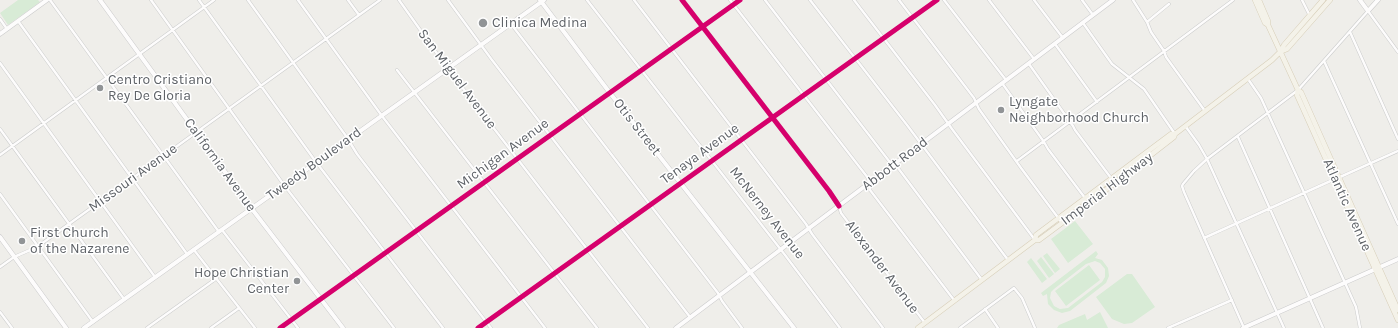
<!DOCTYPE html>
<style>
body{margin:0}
canvas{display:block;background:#efeeea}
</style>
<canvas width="1398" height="328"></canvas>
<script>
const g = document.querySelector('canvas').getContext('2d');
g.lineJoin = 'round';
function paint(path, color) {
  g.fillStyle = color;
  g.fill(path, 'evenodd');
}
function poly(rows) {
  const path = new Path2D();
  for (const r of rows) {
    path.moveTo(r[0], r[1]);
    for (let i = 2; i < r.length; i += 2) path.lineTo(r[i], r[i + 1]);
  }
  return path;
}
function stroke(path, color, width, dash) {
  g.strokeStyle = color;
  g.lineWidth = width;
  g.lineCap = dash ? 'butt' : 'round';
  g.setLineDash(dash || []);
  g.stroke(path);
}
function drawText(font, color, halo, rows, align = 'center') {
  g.font = font + ' Karla,sans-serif';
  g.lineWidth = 3;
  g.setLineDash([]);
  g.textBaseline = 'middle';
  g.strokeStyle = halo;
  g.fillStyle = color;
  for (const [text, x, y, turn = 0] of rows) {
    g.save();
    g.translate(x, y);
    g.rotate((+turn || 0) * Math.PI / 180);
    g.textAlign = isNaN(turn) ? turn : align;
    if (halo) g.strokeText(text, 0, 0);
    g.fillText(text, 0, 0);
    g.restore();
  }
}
paint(poly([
 [18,0,38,0,40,2,8,25,0,13],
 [1075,221,1093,244,1068,263,1051,239],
 [1096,251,1098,254,1095,258,1102,260,1108,268,1109,276,1106,283,1070,311,1062,313,1054,310,1048,304,1047,294,1043,296,1041,293],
 [1095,261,1100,263,1105,269,1105,277,1102,282,1068,308,1060,309,1054,306,1050,298,1051,292,1054,289,1086,264],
 [1047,253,1060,269,1055,273,1043,256],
 [1041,257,1054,274,1049,278,1037,261],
 [1031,258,1047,279,1042,283,1027,262],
 [1089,265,1100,280,1066,306,1055,291],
 [1127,274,1132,274,1155,307,1132,323,1124,324,1112,319,1096,297],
 [1100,312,1108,328,1057,328,1059,325,1085,314,1087,320]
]), '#d8ebd6');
const street = poly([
 [50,0,219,232],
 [151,0,284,185,394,328],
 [199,0,316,162,443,328],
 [248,0,346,136,357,154,491,328],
 [298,0,382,116,545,328],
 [348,0,359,15],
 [399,0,448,69,648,328],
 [448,0,492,60,690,317],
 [587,0,785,255,840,328],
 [634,0,806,224,812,234,883,328],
 [730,0,868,178,870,190,954,300],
 [765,0,889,161,898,168,982,280],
 [810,0,907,125,1008,260],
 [854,0,935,105,952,129,1035,240],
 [899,0,974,98,979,109,1021,168,1062,223],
 [944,0,1006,80],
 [989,0,1034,59],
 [1034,0,1063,38],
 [1082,0,1093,15],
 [1133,0,1147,22,1151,32,1164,51,1166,57,1205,111],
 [1302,0,1310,16],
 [0,19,7,29],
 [18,21,187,254],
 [1147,22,1169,4],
 [1083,23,1112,64,1144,89,1175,134],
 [511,24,718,293,722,301,742,328],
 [1350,32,1398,139],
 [1055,44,1097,102],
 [1324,61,1398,224],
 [0,63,155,277],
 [1029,64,1073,126,1075,130,1111,178],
 [397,70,597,328],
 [1248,79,1261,98,1356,307,1360,328],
 [1002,83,1044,142,1048,149,1085,198],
 [1186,127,1199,145,1207,159,1284,328],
 [0,129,124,299],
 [1238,137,1323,328],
 [0,155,214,0],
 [1017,161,1233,0],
 [1340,177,1398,151],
 [0,194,93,322],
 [839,206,841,213,925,323],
 [222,230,298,328],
 [1204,238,1335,179],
 [194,250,255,328],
 [0,267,14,257,37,247,380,0],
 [985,309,998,328],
 [0,312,12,328],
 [147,328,217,278],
 [211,328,239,308],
 [280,328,740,0],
 [478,328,937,0],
 [960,328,1014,288,1022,298,1035,328],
 [1168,328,1232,300],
 [1244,328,1184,192,1182,186,1183,184,1194,171,1207,159,1298,90,1368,11,1398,52]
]);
const secondary = poly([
 [100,0,252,209,343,328],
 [540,0,610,93,794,328],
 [682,0,829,191,839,206],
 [1360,0,1368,11,1378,0],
 [0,34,47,0],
 [0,237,66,328],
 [84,328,544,0],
 [676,328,1113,0],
 [1243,328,1398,259]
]);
const primary = poly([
 [1255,0,1265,23,1268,25,1298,90,1301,92,1398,310],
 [1259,0,1268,21,1268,25],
 [1281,51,1284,45,1323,0],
 [1298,90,1297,95,1398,320],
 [1035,240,1039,240,1089,203,1174,137,1175,134,1272,60,1280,52,1287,49,1330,0],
 [918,328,1035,240,1036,235,1171,134,1175,134]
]);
stroke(street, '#cbcccc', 3.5);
stroke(secondary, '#cacacb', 5);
stroke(primary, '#d7ceb8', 5.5);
stroke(street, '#fdfcfc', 2.5);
stroke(secondary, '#fdfcfc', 4);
stroke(primary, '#f4f2e9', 4.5);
stroke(poly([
 [682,0,829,191,839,206],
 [280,328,740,0],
 [478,328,937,0]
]), '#d6006c', 5);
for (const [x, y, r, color] of [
 [483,23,5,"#919496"],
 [100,88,4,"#919496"],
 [1001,110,4,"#919496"],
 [22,241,4,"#919496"],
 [297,281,4,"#919496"]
]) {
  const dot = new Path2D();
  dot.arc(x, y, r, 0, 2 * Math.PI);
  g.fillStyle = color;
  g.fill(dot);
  stroke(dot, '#fff', 1.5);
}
drawText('14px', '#5f6368', '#fff', [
 ["Clinica Medina",492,23],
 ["Centro Cristiano",108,80],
 ["Rey De Gloria",108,96],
 ["Lyngate",1009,102],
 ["Neighborhood Church",1009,118],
 ["First Church",30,233],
 ["of the Nazarene",30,249],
 ["Hope Christian",289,273,"right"],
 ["Center",289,289,"right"]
], 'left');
drawText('14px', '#5f6368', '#fff', [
 ["San Miguel Avenue",457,79,53],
 ["Otis Street",637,127,52],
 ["Michigan Avenue",503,154,-36],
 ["Tenaya Avenue",700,154,-36],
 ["Tweedy Boulevard",314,164,-36],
 ["Abbott Road",895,164,-37],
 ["California Avenue",220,165,54],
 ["Missouri Avenue",133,178,-36],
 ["Imperial Highway",1107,189,-37],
 ["Atlantic Avenue",1347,205,66],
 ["McNerney Avenue",767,213,52],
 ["Alexander Avenue",882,267,53]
]);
</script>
